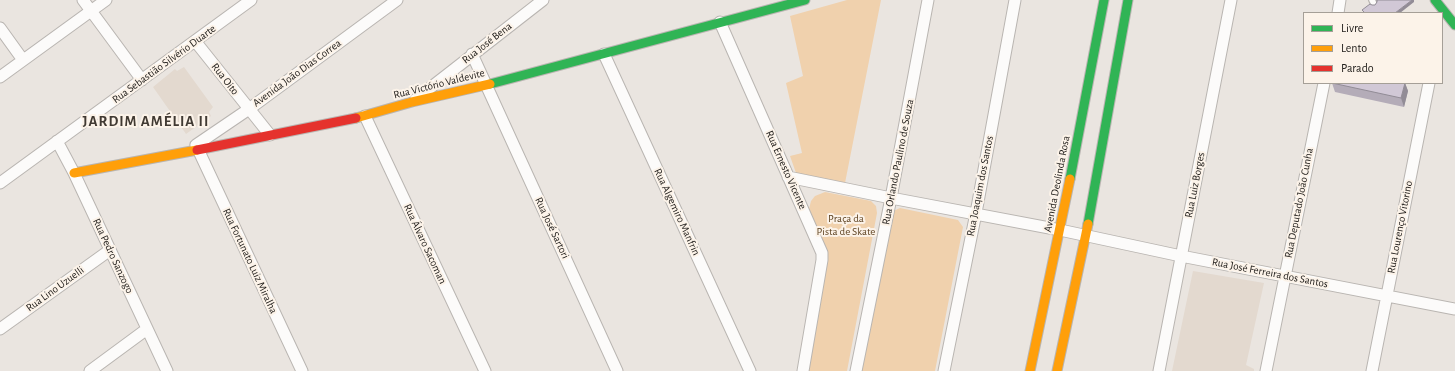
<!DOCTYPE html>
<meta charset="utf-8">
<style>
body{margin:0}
#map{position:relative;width:1455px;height:371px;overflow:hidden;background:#eae5e0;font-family:"Alegreya Sans",sans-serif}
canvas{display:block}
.legend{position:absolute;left:1303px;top:12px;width:140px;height:72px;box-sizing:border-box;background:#fcf3e9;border:1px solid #a59f97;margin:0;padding:5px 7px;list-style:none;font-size:12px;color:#23201d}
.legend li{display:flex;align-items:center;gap:8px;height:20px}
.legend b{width:20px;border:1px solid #a59f97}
</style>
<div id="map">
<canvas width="1455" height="371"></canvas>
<ul class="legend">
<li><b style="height:5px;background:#30b455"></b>Livre</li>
<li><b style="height:5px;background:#ff9f0a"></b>Lento</li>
<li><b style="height:5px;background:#e5322d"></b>Parado</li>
</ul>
</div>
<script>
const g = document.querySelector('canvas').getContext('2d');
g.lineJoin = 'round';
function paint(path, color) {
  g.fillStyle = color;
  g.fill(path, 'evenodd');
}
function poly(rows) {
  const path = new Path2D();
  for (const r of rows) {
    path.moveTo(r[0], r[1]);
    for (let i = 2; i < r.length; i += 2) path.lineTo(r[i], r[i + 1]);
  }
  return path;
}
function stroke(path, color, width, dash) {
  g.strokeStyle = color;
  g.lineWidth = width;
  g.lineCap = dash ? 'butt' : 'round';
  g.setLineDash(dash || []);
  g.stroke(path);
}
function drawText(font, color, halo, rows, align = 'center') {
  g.font = font + ' "Alegreya Sans",sans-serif';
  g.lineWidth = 4;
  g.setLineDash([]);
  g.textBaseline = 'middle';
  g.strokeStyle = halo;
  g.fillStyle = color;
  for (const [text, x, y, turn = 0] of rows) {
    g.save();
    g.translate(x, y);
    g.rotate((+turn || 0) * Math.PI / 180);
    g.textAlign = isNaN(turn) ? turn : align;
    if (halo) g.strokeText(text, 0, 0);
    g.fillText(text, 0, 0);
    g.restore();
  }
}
paint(poly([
 [184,67,213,107,209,112,211,116,186,134,153,87,175,69,177,71],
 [1193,271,1264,283,1246,365,1254,369,1254,371,1172,371]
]), '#e3d9cf');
paint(poly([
 [847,0,881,0,845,183,796,173,790,156,802,153,786,83,803,76,790,16],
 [825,192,871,201,876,206,877,213,847,371,808,371,827,252,809,209,811,201,815,196],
 [900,208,958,220,963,227,935,371,860,371,891,212]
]), '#f0d1ad');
const lane = poly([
 [1372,0,1374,4]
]);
const street = poly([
 [83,0,142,80],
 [1338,13,1340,0],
 [720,22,822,253,822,260,803,371],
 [0,28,23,60],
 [195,41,270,135],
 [472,54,617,371],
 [604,54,750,371],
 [0,77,106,0],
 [416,99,543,0],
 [365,116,485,371],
 [57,141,74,173,167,371],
 [788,177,891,198,1060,230,1181,256,1455,309],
 [0,183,251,0],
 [0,329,110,250],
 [90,371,147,329],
 [302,371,196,145,249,109,397,0],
 [856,371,891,198,928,0],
 [944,371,976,213,1015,0],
 [1159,371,1231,0],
 [1266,371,1324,83],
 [1372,371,1429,83]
]);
const fast = poly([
 [1435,0,1455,25],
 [490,84,805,0],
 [1070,179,1104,0],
 [1088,224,1128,0]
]);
const slow = poly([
 [356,118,412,102,490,84],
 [74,173,197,150],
 [1030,371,1070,179],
 [1057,371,1088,224]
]);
const jam = poly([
 [197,150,356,118]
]);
stroke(lane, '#b9b5b1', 8);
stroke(street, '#b9b5b1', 13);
stroke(fast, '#b9b5b1', 11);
stroke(slow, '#b9b5b1', 11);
stroke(jam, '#b9b5b1', 11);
stroke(lane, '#fcfbfa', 5.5);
stroke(street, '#fcfbfa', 11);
stroke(fast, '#30b455', 9);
stroke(slow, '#ff9f0a', 9);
stroke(jam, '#e5322d', 9);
paint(poly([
 [1332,83,1405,83,1408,91,1404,107,1335,92]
]), '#b4acb8');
paint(poly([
 [1412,0,1414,0,1414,2,1400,13,1395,13],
 [1405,83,1408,91,1404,107,1401,98]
]), '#928c96');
const building = poly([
 [1377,0,1412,0,1395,13,1365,13,1362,10,1370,4,1372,5,1375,5,1377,2,1377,0],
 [1332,83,1405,83,1401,98,1332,83]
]);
paint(building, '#d1c8d6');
stroke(building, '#928c96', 1);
drawText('11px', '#23201d', '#fcf3e9', [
 ["Rua José Bena",487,43,-38],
 ["Rua Sebastião Silvério Duarte",164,64,-36],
 ["Avenida João Dias Correa",297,73,-36],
 ["Rua Oito",225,79,52],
 ["Rua Victório Valdevite",439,84,-14],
 ["Rua Orlando Paulino de Souza",898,162,-79],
 ["Rua Ernesto Vicente",786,170,66],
 ["Avenida Deolinda Rosa",1057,184,-79],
 ["Rua Luiz Borges",1195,185,-79],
 ["Rua Joaquim dos Santos",980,186,-79],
 ["Rua Deputado João Cunha",1299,203,-79],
 ["Rua Algemiro Manfrin",677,212,65],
 ["Rua Lourenço Vitorino",1400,227,-79],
 ["Rua José Sartori",552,228,65],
 ["Rua Álvaro Sacoman",425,244,65],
 ["Rua Pedro Sanzogo",113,256,65],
 ["Rua Fortunato Luiz Miralha",250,261,65],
 ["Rua José Ferreira dos Santos",1270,273,11],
 ["Rua Lino Uzuelli",55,289,-36]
]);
drawText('11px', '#5e4322', '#fcf3e9', [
 ["Praça da",846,219],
 ["Pista de Skate",846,232]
]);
g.letterSpacing = '1px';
drawText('bold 15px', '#413a33', '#fcf3e9', [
 ["JARDIM AMÉLIA II",146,121]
]);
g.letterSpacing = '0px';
</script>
